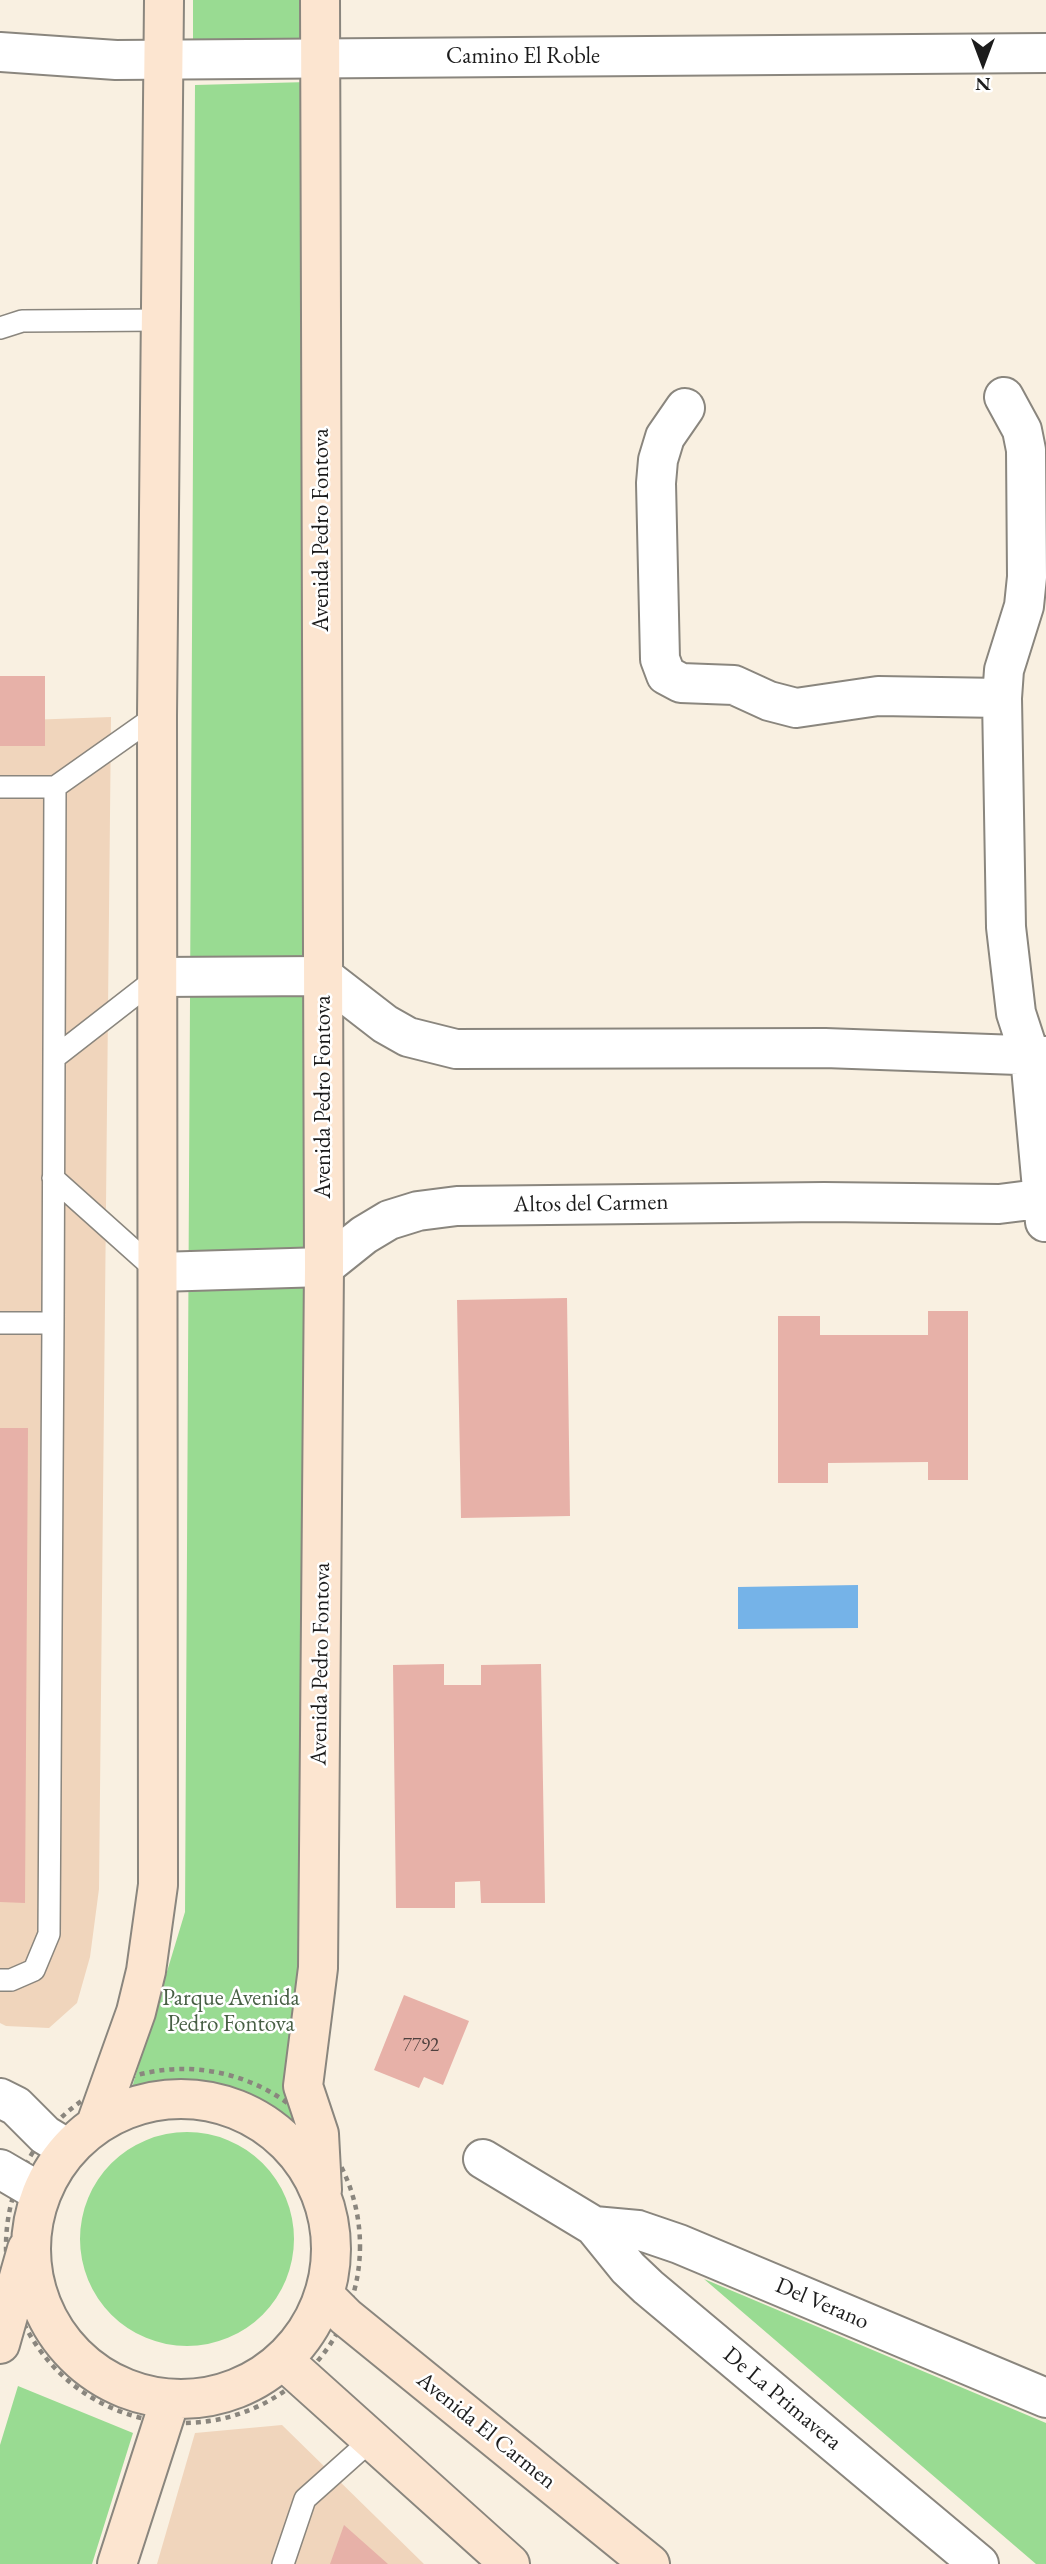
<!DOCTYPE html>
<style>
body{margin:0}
#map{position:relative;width:1046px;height:2564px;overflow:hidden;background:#f9f0e1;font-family:"EB Garamond",serif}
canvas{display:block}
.north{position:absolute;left:948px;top:28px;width:70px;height:70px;-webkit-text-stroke:5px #fff;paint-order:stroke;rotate:180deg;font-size:19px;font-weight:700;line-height:28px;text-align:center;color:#1c1c1c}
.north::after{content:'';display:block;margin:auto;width:24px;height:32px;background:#1c1c1c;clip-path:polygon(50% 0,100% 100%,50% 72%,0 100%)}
</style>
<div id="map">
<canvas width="1046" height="2564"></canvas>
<div class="north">N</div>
</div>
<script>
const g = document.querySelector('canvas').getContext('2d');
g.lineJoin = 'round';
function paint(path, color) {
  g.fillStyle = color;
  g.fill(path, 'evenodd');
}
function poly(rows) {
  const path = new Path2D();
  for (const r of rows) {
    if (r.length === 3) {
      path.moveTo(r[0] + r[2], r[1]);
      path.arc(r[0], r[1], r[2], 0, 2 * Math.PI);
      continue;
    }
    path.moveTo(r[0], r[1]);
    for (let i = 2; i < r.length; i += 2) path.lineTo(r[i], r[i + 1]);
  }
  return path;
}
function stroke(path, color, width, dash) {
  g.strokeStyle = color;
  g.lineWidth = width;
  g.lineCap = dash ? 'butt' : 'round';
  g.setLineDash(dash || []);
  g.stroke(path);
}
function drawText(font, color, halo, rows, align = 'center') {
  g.font = font + ' "EB Garamond",serif';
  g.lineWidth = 5;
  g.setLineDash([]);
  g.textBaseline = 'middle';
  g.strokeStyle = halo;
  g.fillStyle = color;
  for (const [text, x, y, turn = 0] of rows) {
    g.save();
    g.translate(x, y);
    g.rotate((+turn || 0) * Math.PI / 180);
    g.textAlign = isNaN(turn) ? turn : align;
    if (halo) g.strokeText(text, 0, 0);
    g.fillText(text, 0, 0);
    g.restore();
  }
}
paint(poly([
 [111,717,99,1889,90,1957,77,2003,49,2028,6,2026,0,2023,0,721],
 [282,2425,424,2564,157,2564,195,2433]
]), '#f0d5bc');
paint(poly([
 [193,0,310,0,310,38,193,43],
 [308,82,307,1014,302,2128,234,2087,130,2094,185,1912,195,85],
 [187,2239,107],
 [704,2279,1046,2423,1046,2564,1036,2564],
 [18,2386,133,2433,92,2564,0,2564,0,2445]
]), '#99db92');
paint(poly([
 [858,1585,858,1628,738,1629,738,1587]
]), '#75b3e8');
paint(poly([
 [0,676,45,676,45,746,0,746],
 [567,1298,570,1516,461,1518,457,1300],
 [928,1311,968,1311,968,1480,928,1480,928,1462,828,1463,828,1483,778,1483,778,1316,820,1316,820,1335,928,1335],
 [0,1428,28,1428,25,1903,0,1902],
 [444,1664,444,1685,481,1685,481,1665,541,1664,545,1903,481,1903,480,1881,455,1882,455,1908,396,1908,393,1665],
 [404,1995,469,2021,443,2085,424,2077,419,2088,374,2070],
 [344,2525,388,2564,330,2564]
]), '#e7b1a8');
const lane = poly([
 [0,328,22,321,162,320],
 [0,787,55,787,53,1323,0,1323],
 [55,787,157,715],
 [54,1058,158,977],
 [53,1178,158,1272],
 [0,1980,11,1980,34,1970,49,1934,53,1323],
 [283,2564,305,2499,370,2441]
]);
const street = poly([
 [0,52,116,60,1046,53],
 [1004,397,1022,430,1026,450,1027,577,1024,606,1004,670,1002,698,1006,927,1016,1013,1030,1056,1045,1222],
 [685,408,665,437,658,460,656,483,660,659,666,675,681,683,734,685,769,701,796,708,878,696,1002,698],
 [158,977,323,976,385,1024,408,1037,456,1049,825,1048,1046,1056],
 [158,1272,324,1267,364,1235,389,1220,418,1211,457,1206,824,1202,999,1204,1046,1198],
 [0,2098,16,2106,45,2135,68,2149],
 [483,2159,594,2226,628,2268,648,2287,979,2564],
 [0,2169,41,2193],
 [594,2226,638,2230,679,2244,1046,2398]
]);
const secondary = poly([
 [320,0,324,1267,318,1968,303,2086,319,2134,322,2190],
 [181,2249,150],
 [96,2124,136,2012,146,1971,158,1885,157,715,164,0],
 [324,2295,346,2317,650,2564],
 [0,2344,27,2249],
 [284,2361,510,2564],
 [117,2564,170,2400]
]);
stroke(lane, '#8a867e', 24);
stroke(street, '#8a867e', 42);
stroke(secondary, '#8a867e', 42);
stroke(poly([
 [183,2246,177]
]), '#8a867e', 4.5, [5, 5]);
stroke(lane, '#fff', 21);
stroke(street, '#fff', 38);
stroke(secondary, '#fce5d0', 38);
drawText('19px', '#4f413f', null, [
 ["7792",421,2046]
]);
drawText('23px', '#1c1c1c', '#fff', [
 ["Camino El Roble",523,57],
 ["Avenida Pedro Fontova",322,530,-90],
 ["Avenida Pedro Fontova",324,1097,-90],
 ["Altos del Carmen",591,1204,-1],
 ["Avenida Pedro Fontova",321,1664,-89],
 ["Del Verano",822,2304,23],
 ["De La Primavera",782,2399,40],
 ["Avenida El Carmen",486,2431,39]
]);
drawText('23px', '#485f45', '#fff', [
 ["Parque Avenida",231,1999],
 ["Pedro Fontova",231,2025]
]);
</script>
